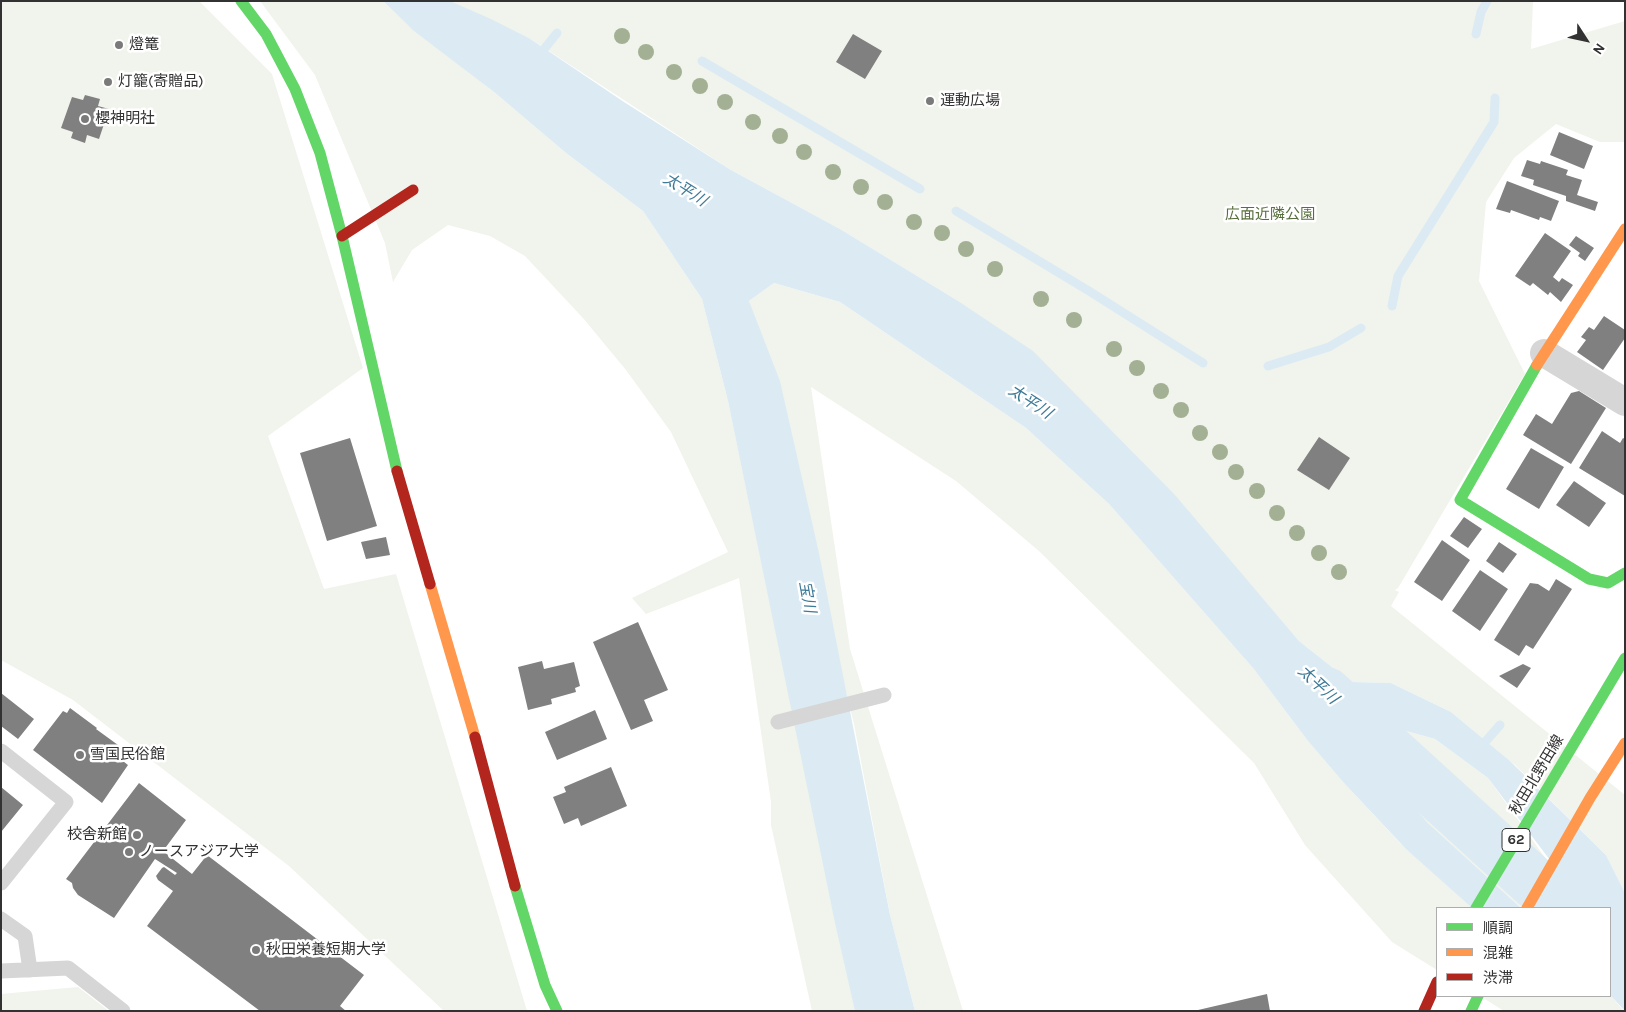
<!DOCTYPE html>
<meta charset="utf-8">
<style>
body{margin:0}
#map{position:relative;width:1626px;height:1012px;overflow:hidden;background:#fff;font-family:Karla,"Noto Sans JP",sans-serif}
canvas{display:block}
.frame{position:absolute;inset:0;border:2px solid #323232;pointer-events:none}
.legend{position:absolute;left:1436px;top:907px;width:175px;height:90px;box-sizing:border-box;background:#fff;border:1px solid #adadad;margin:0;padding:6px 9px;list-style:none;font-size:15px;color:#323232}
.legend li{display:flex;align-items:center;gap:10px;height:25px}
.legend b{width:25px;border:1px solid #adadad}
.north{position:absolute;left:1561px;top:15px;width:50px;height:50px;-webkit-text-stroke:4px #fff;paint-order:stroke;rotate:125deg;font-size:14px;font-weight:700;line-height:20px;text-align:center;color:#323232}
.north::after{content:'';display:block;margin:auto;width:18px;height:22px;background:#323232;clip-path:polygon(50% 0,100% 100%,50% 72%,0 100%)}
</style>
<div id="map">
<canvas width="1626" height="1012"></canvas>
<div class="frame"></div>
<ul class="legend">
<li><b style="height:6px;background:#63d668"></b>順調</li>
<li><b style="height:6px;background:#ff974d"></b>混雑</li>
<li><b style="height:6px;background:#b3261e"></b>渋滞</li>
</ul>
<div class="north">N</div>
</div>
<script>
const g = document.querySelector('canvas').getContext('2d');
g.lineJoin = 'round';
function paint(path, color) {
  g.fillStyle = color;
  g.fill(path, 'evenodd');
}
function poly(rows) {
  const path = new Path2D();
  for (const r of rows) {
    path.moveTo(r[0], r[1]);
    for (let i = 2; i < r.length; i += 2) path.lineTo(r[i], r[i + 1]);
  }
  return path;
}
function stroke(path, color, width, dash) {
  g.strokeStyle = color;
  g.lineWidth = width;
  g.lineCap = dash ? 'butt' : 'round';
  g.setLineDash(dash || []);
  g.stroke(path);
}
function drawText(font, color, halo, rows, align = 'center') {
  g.font = font + ' Karla,"Noto Sans JP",sans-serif';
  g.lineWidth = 5;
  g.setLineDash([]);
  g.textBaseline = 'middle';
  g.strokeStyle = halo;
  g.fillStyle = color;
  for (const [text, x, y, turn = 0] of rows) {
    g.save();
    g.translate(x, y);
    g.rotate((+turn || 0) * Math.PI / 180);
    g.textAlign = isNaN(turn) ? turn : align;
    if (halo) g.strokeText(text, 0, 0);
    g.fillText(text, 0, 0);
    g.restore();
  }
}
paint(poly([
 [1,1,199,1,272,74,363,368,268,436,324,589,396,574,527,1011,444,1011,289,866,73,700,1,660],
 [260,1,383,1,408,25,494,92,566,153,643,211,702,299,728,401,784,669,858,1011,812,1011,771,825,771,802,739,578,646,614,632,598,728,552,671,432,626,370,583,318,525,256,490,236,448,225,412,250,393,282,385,243,315,75],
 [449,1,1533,1,1531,49,1625,21,1625,142,1600,142,1556,124,1514,158,1486,202,1479,281,1525,374,1398,588,1395,590,1399,592,1391,606,1625,795,1625,893,1606,855,1515,765,1451,712,1391,683,1351,682,1299,641,1250,584,955,299,840,229,731,170,529,38,494,21],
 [774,283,840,302,1026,428,1109,504,1253,668,1308,741,1343,782,1400,843,1472,908,1437,908,1437,970,1392,942,1305,845,1254,763,1039,551,956,481,811,387,850,649,963,1011,915,1011,890,915,854,724,749,301],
 [1388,726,1435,739,1488,778,1579,905,1578,908,1521,908,1428,823,1373,758],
 [78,987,109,1011,1,1011,1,994],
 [1610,995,1624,1011,1504,1011,1480,996]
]), '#f1f4ec');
paint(poly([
 [383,1,450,1,491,19,529,38,624,102,731,170,840,229,955,299,1033,351,1175,495,1299,641,1351,682,1391,683,1451,712,1509,760,1606,855,1625,893,1625,1011,1610,995,1610,908,1578,908,1579,905,1574,892,1488,778,1435,739,1388,726,1373,758,1428,823,1521,908,1472,908,1406,849,1343,782,1308,741,1253,668,1109,504,1026,428,840,302,774,283,749,301,780,381,819,553,890,915,915,1011,855,1011,835,923,728,401,702,299,643,211,566,153,494,92,414,31]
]), '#dcebf3');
stroke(poly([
 [1476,34,1481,12,1487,1],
 [537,58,557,33],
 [702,61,920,189],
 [956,211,1089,291,1203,363],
 [1392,306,1398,276,1494,122,1495,98],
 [1268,366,1329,347,1361,328],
 [1486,741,1500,725]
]), '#dcebf3', 9);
stroke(poly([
 [1326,693,1562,908]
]), '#dcebf3', 52);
paint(poly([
 [853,34,882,51,865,79,836,62],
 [85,95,100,99,98,106,109,109,99,139,87,135,85,143,71,138,73,132,61,128,72,97,83,100],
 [1559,132,1593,146,1584,169,1550,155],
 [1527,160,1540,164,1541,161,1568,170,1566,175,1582,180,1577,195,1598,202,1595,211,1566,201,1566,196,1533,185,1534,180,1521,176],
 [1507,181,1559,201,1551,221,1540,217,1539,220,1511,210,1510,213,1496,209],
 [1545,233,1571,251,1553,277,1559,282,1562,278,1573,285,1561,302,1550,292,1548,295,1533,283,1530,286,1515,276],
 [1576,236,1594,248,1585,261,1578,256,1580,253,1569,245],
 [1604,316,1625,330,1625,338,1603,370,1577,352,1586,340,1581,337,1589,327,1594,330],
 [1579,391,1606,408,1571,464,1523,435,1536,414,1552,424,1571,393],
 [1602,431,1620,443,1623,438,1625,439,1625,496,1579,468],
 [1319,437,1350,458,1329,490,1297,470],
 [350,438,377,526,327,541,300,453],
 [1531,448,1564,467,1539,509,1506,489],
 [1574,481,1606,503,1589,527,1556,505],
 [1464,517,1482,529,1468,548,1450,536],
 [386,537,390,555,366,559,361,542],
 [1442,540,1470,560,1442,601,1414,582],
 [1499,542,1517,554,1503,573,1486,561],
 [1480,570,1508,589,1480,631,1452,611],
 [1556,579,1572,589,1533,649,1526,645,1519,656,1494,640,1530,583,1538,584,1549,591],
 [638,622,668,690,644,700,653,721,631,730,593,642],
 [542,661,544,669,574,662,580,686,575,688,576,692,551,699,552,704,528,710,518,667],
 [1523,664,1531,668,1517,688,1499,676],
 [1,693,34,719,18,739,1,726],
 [70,708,97,728,96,729,118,745,117,746,124,751,119,758,128,765,102,803,33,750,63,711,67,713],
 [595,710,607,739,557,760,545,732],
 [611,767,627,806,581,826,578,818,564,824,553,797,566,792,564,787],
 [139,783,186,820,163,851,192,874,207,855,364,975,340,1006,346,1011,260,1011,147,926,173,891,158,880,156,876,162,868,164,867,175,875,177,873,155,859,114,918,78,895,73,888,72,883,66,879],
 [1,787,23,805,1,832],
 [1267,994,1270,1011,1198,1011,1198,1010]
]), '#808080');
stroke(poly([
 [778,722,884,695],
 [1,751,66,802,1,883],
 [1,919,25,936,30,970],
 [1,971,68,968,123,1011]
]), '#d6d6d6', 15);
stroke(poly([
 [1544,353,1625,402]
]), '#d6d6d6', 28);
stroke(poly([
 [241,1,266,34,295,89,320,153,342,236,397,471],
 [1537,365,1460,500,1589,579,1608,583],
 [1608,583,1625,573],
 [515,886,545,985,557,1011],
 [1476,908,1625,658],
 [1471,1011,1478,996]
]), '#63d668', 11);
stroke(poly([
 [1537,365,1625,229],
 [430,584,475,737],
 [1527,908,1590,798,1625,743]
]), '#ff974d', 11);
stroke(poly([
 [342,236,413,190],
 [397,471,430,584],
 [475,737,515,886],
 [1424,1011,1437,982]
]), '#b3261e', 11);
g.fillStyle = '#a3b094';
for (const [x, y] of [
 [622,36],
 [646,52],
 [674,72],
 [700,86],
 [725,102],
 [753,122],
 [780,136],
 [804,152],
 [833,172],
 [861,187],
 [885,202],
 [914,222],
 [942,233],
 [966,249],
 [995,269],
 [1041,299],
 [1074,320],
 [1114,349],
 [1137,368],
 [1161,391],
 [1181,410],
 [1200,433],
 [1220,452],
 [1236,472],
 [1257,491],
 [1277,513],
 [1297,533],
 [1319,553],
 [1339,572]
]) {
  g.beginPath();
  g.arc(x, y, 8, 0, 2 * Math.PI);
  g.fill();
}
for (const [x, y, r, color] of [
 [119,45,5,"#7a7a7a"],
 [108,82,5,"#7a7a7a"],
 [930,101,5,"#7a7a7a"],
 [85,119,5,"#7a7a7a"],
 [80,755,5,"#7a7a7a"],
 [137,835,5,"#7a7a7a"],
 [129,852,5,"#7a7a7a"],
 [256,950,5,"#7a7a7a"]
]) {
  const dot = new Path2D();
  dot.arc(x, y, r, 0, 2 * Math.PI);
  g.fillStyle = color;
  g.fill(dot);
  stroke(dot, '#fff', 2);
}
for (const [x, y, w] of [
 [1516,840,28]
]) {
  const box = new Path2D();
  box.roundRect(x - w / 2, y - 11.5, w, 23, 4);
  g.fillStyle = '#fff';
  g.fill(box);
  stroke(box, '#323232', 1);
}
drawText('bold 14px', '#323232', null, [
 ["62",1516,840]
]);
drawText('15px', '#323232', '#fff', [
 ["燈篭",129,45],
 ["灯籠(寄贈品)",118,82],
 ["運動広場",940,101],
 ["櫻神明社",95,119],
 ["雪国民俗館",90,755],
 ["校舎新館",127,835,"right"],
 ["ノースアジア大学",139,852],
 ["秋田栄養短期大学",266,950]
], 'left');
drawText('15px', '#586f3d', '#fff', [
 ["広面近隣公園",1270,215]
]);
drawText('15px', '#323232', '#fff', [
 ["秋田北野田線",1537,775,-59]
]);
drawText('italic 16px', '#3d7a96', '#fff', [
 ["太平川",685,190,32],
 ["太平川",1030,402,33],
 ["宝川",807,597,80],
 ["太平川",1318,685,43]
]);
</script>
